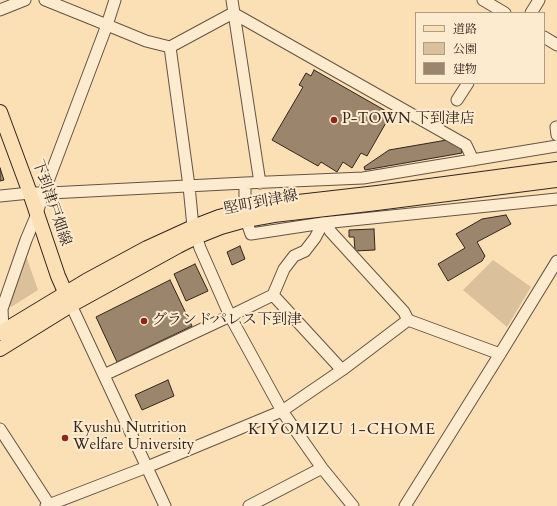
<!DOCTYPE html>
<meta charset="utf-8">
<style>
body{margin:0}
#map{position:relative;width:557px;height:506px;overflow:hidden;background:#fce0b5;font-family:Cardo,"Noto Serif JP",serif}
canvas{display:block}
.legend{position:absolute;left:415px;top:12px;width:130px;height:72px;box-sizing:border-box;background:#fdebcf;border:1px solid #ac9c88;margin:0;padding:5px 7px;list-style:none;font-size:12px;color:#32251e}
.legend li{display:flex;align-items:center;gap:8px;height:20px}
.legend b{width:20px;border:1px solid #ac9c88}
</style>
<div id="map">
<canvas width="557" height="506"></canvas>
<ul class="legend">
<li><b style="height:5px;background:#fce0b5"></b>道路</li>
<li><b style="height:11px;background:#dac09b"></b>公園</li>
<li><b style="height:11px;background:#9b866d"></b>建物</li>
</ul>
</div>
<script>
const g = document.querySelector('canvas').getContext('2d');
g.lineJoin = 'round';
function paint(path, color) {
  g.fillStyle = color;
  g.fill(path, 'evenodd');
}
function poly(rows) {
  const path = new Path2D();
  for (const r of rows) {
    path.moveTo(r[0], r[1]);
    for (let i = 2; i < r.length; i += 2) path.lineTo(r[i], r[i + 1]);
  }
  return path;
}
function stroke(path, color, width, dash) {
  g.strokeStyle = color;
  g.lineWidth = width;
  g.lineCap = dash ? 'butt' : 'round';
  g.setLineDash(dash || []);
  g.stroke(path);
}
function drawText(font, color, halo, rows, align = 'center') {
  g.font = font + ' Cardo,"Noto Serif JP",serif';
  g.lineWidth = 4;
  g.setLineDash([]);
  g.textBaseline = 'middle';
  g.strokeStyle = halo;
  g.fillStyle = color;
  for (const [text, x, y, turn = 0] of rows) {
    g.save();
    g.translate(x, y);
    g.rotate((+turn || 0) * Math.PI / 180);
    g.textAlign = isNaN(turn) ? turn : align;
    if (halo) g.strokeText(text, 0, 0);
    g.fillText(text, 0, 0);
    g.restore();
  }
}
paint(poly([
 [26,256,38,290,11,307,8,303],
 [493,260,531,287,507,327,463,290]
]), '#dac09b');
const building = poly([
 [314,70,386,111,382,118,387,121,367,156,361,153,352,168,343,162,337,172,321,162,318,166,272,140,303,87,299,85,306,73,311,76,314,70],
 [447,140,461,148,462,153,365,170,364,167,389,150,447,140],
 [0,168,4,180,0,181,0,168],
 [506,215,511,224,477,242,485,256,482,261,448,281,438,264,465,248,456,234,482,219,506,215],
 [374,229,375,250,355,251,354,237,349,237,349,230,374,229],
 [240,246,245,259,232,265,227,252,240,246],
 [195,264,208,291,186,301,174,274,195,264],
 [170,280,192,326,117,362,96,317,170,280],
 [168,380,174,396,142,410,135,395,168,380]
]);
paint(building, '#9b866d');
stroke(building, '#32251e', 1);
const minor = poly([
 [45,0,107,25,146,41,170,47,233,13],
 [232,0,260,183],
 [483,0,505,13],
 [0,10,25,0],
 [233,13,466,145,473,160],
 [531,13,539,0],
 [544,37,557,45],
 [170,47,189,186,193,227,200,248,230,316,282,411,322,468,353,506],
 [457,100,468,83],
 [557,127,556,127,557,135],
 [557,146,363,178,245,183,245,210,246,220,251,234,323,223,557,199],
 [0,196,30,193,50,193,245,183],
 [328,223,330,231,404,312,408,320,500,354],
 [273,295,342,370],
 [71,305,165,506],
 [3,331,2,309,26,240,37,214,43,193,47,184,107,25,115,0],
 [104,375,230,316,273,295,284,269,294,256,305,251,315,238,323,223],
 [0,429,50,506],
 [46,506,147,467,282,411,342,370,408,320],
 [249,506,322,468],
 [405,506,500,354,557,261]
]);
const major = poly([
 [0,112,30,193,58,276,69,301],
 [0,333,86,281,147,248,193,227,219,217,245,210,272,205,377,193,557,169],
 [0,349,71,305,178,246,196,237,221,227,246,220,274,215,377,203,557,180]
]);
stroke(minor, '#645444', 13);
stroke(major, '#32251e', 16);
stroke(minor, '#fdebcf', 11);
stroke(major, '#fce0b5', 14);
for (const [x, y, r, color] of [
 [334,120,4,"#8f2418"],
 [144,321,4,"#8f2418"],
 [65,438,4,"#8f2418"]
]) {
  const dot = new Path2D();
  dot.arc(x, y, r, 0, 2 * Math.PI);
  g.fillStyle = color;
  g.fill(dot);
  stroke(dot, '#fdebcf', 1.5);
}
drawText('15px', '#32251e', '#fdebcf', [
 ["P-TOWN 下到津店",342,120],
 ["グランドパレス下到津",152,321],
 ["Kyushu Nutrition",73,429],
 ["Welfare University",73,446]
], 'left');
drawText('15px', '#32251e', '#fdebcf', [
 ["下到津戸畑線",51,203,71],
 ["堅町到津線",261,203,-11]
]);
g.letterSpacing = '1px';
drawText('16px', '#32251e', '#fdebcf', [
 ["KIYOMIZU 1-CHOME",342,430]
]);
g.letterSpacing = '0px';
</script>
